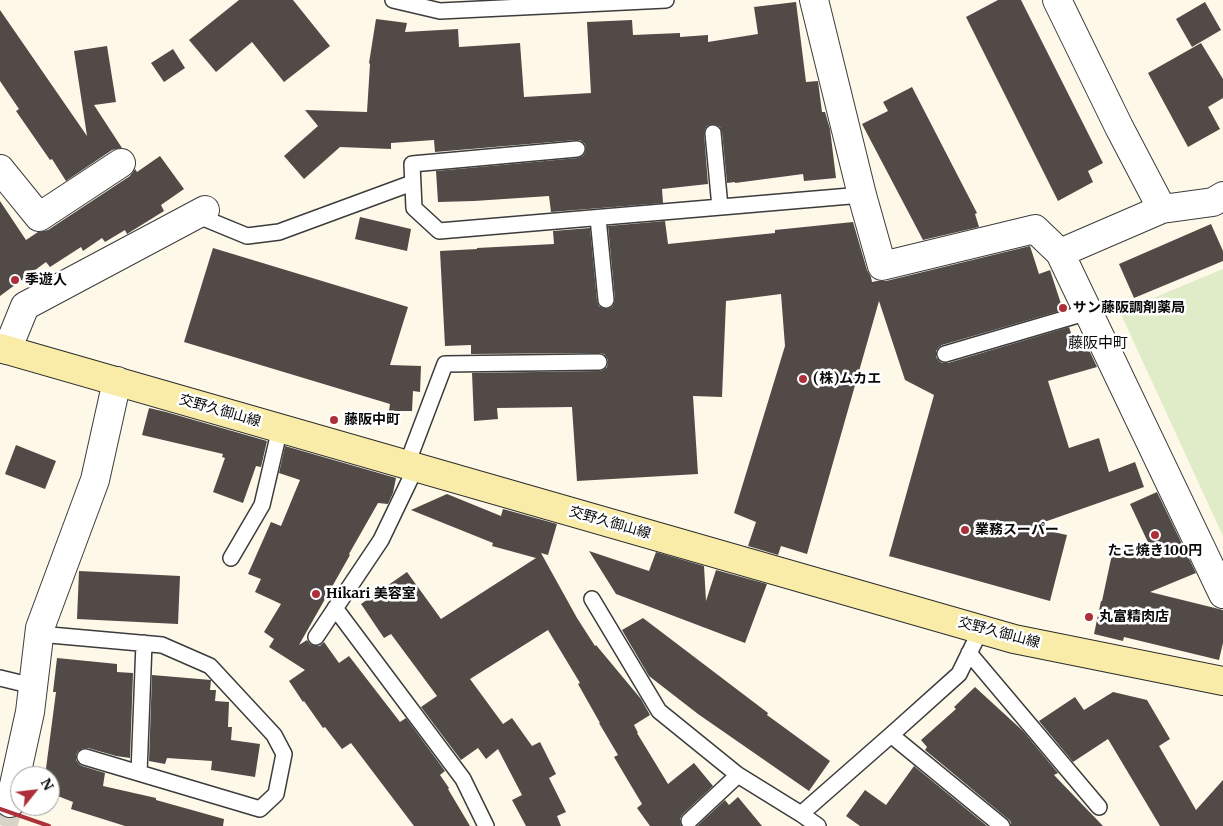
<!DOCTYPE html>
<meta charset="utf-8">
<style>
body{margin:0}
#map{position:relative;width:1223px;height:826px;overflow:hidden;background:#fdf8e8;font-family:Merriweather,serif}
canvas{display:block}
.north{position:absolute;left:10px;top:766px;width:50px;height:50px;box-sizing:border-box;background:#fff;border:1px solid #9d9d9d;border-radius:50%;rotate:61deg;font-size:14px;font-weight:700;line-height:20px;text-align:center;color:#090909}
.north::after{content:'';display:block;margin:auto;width:18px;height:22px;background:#ac2f3a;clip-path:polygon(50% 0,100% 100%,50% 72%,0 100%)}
</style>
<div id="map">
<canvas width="1223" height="826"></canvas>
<div class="north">N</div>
</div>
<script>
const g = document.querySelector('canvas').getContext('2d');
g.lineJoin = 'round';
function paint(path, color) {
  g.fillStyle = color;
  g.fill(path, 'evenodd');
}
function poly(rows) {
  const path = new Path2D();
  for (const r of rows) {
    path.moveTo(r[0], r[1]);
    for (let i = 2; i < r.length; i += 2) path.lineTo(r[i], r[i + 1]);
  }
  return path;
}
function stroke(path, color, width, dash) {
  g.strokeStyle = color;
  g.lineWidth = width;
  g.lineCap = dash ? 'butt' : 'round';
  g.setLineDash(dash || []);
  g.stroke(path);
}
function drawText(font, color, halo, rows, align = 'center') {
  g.font = font + ' Merriweather,"Noto Sans JP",serif';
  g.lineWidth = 5;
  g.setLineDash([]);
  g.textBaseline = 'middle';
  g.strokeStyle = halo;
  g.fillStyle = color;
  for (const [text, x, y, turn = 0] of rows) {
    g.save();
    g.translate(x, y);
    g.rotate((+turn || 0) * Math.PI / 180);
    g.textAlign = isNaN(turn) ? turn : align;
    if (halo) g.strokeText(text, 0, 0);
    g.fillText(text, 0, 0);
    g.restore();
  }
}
paint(poly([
 [1223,269,1223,536,1120,312]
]), '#e0ebc7');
paint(poly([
 [239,0,293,0,330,46,284,82,252,42,216,72,189,40],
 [998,0,1021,0,1103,163,1088,171,1093,182,1058,201,966,17],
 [796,2,806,82,818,81,822,112,825,112,830,129,836,178,804,181,803,174,735,183,735,182,727,183,722,132,720,127,717,125,713,124,707,126,705,129,704,133,708,184,662,189,663,203,551,212,549,196,474,201,438,202,436,171,578,158,583,156,585,153,586,149,585,144,580,140,576,140,435,152,434,140,391,143,391,149,340,147,304,179,284,156,318,126,305,110,367,112,370,64,369,63,376,19,407,23,405,32,458,29,459,47,520,43,524,97,591,93,587,22,632,20,633,35,680,33,680,37,708,35,708,42,758,34,754,7],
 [1205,2,1221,30,1192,47,1176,19],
 [0,10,87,136,74,51,107,46,116,102,94,105,122,148,112,150,66,181,52,159,50,160,16,111,19,109,0,81],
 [1201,43,1223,79,1223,98,1208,107,1220,129,1188,147,1148,73],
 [173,49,185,68,164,82,151,63],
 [912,87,977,213,975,214,979,227,923,240,862,124,888,111,883,102],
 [160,156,184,189,161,205,164,211,127,234,125,230,105,242,102,238,83,251,81,247,50,267,46,262,0,296,0,201,26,240,38,232,48,230,130,176,135,169,137,172],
 [360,217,411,229,407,251,355,239],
 [665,221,668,244,775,233,775,230,853,222,867,270,871,277,872,282,877,281,886,281,1030,246,1039,274,1050,270,1063,310,942,345,939,347,936,351,936,357,939,361,942,363,948,363,1069,327,1071,333,1082,335,1097,367,1048,381,1069,448,1099,438,1109,472,1135,462,1144,487,1030,527,1067,535,1050,601,889,556,934,395,905,380,879,301,807,554,781,546,778,555,748,546,756,522,734,513,785,346,781,294,726,301,722,397,693,396,698,474,577,481,572,407,497,408,498,419,474,421,472,373,599,371,603,370,607,367,608,361,607,358,604,354,599,353,471,354,471,345,445,346,440,251,477,249,477,248,554,244,553,231,590,228,597,301,599,306,602,308,607,309,612,307,614,304,615,299,608,226],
 [1211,224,1223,251,1223,261,1134,298,1119,264],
 [213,248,408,307,390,365,421,366,420,392,413,391,412,411,389,411,390,404,184,342],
 [149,408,166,412,267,441,261,467,256,466,243,503,213,492,225,458,222,457,223,454,142,435],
 [16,445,56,461,45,489,5,474],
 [285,446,396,478,393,493,388,504,378,503,349,554,350,555,299,645,307,640,310,644,315,646,320,646,324,642,339,663,349,656,400,722,406,718,445,771,440,775,449,788,448,789,470,826,414,826,351,743,342,749,325,727,323,728,304,701,303,702,289,681,305,670,269,647,274,639,264,632,281,604,255,592,261,579,248,574,271,522,281,526,300,480,279,473],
 [1157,492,1196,573,1150,592,1223,610,1223,643,1219,660,1124,637,1123,641,1094,634,1101,601,1102,601,1114,545,1153,553,1130,504],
 [447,494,501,516,503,509,557,524,548,555,541,553,577,618,595,646,596,645,641,699,650,715,634,725,638,733,637,733,668,784,694,763,713,786,682,815,680,819,681,826,650,826,637,808,642,804,614,757,618,755,599,723,600,723,578,684,580,683,548,630,470,679,503,724,512,718,532,746,540,742,556,774,549,778,566,812,557,816,561,826,526,826,512,800,522,795,498,749,486,759,478,748,461,760,421,707,437,696,391,634,384,638,361,604,407,572,441,619,536,558,492,546,493,543,411,510],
 [589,551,649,571,656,552,704,566,706,601,716,570,767,584,745,643,616,594],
 [79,571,180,576,178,624,77,619],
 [643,618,768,713,767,715,830,761,809,791,698,714,649,676,622,630],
 [57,658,117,664,117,672,133,673,130,758,116,756,88,748,83,748,78,751,76,755,76,760,79,764,82,766,105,773,103,786,156,798,156,800,224,819,223,826,125,826,71,809,73,802,50,793,50,776,45,776,56,692,53,692],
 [152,675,211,680,210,690,216,690,215,701,229,702,228,727,232,727,231,740,260,744,255,777,211,770,212,761,167,758,165,764,149,761],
 [975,687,1023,731,1058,773,1054,775,1103,826,1011,826,1011,822,1008,819,925,750,927,747,921,740,956,709,954,707],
 [1113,692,1147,700,1170,739,1159,746,1196,810,1223,780,1223,826,1160,826,1108,739,1073,762,1039,721,1075,697,1084,710],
 [914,766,987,826,860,826,846,816,865,790,886,805],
 [738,797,762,826,697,826,725,800,729,805]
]), '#514a47');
stroke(poly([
 [3,826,10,803]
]), '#d8d4c7', 28, [28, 14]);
const service = poly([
 [393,0,440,11,666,0],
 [713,133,720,207],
 [577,149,412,164,414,208,439,231,862,195],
 [196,215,247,236,279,232,412,183],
 [598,218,606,300],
 [945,354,1088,312],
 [407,464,445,364,599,362],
 [231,558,262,505,280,428],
 [592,599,659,711,738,775,801,814,818,826],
 [335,608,463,779,486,826],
 [39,634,162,645,210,666,274,735,284,754,276,794,260,809,85,757],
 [316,637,381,540,416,467],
 [969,653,1099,807],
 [0,678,33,686],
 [891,735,1002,826],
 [139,773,144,643],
 [801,814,891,735,959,674,981,629],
 [689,821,738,775]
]);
const minor = poly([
 [814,0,862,195,882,266,1035,229,1060,253],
 [1057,0,1119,127,1162,209],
 [0,169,39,217,121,163],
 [1223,196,1213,202,1162,209,1060,253,1223,594],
 [7,350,25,306,205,210]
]);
const tertiary = poly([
 [10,803,30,712,40,628,95,480,117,381]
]);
const secondary = poly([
 [0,348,1014,639,1223,681]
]);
stroke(service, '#3c3c3c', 18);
stroke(minor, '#3c3c3c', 30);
stroke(tertiary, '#3c3c3c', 30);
stroke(secondary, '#2b2b2b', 30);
stroke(service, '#fff', 15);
stroke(minor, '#fff', 28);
stroke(tertiary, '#fff', 28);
stroke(secondary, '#f8eca8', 28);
stroke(poly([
 [0,809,49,826]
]), '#ac2f3a', 4);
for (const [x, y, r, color] of [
 [15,280,5,"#ac2f3a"],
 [1063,308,5,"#ac2f3a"],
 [803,379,5,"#ac2f3a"],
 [334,420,5,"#ac2f3a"],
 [965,530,5,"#ac2f3a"],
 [1155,535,5,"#ac2f3a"],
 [316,594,5,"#ac2f3a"],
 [1089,617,5,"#ac2f3a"]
]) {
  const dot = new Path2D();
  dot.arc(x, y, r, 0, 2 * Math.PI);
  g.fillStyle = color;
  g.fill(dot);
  stroke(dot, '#fff', 2);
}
drawText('bold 14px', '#090909', '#fff', [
 ["季遊人",25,280],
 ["サン藤阪調剤薬局",1073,308],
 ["(株)ムカエ",813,379],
 ["藤阪中町",344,420],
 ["業務スーパー",975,530],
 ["たこ焼き100円",1155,551,"center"],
 ["Hikari 美容室",326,594],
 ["丸富精肉店",1099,617]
], 'left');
drawText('14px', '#090909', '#fff', [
 ["交野久御山線",220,411,16],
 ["交野久御山線",610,523,16],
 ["交野久御山線",999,633,15]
]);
drawText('15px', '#090909', '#fff', [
 ["藤阪中町",1098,344]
]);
</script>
